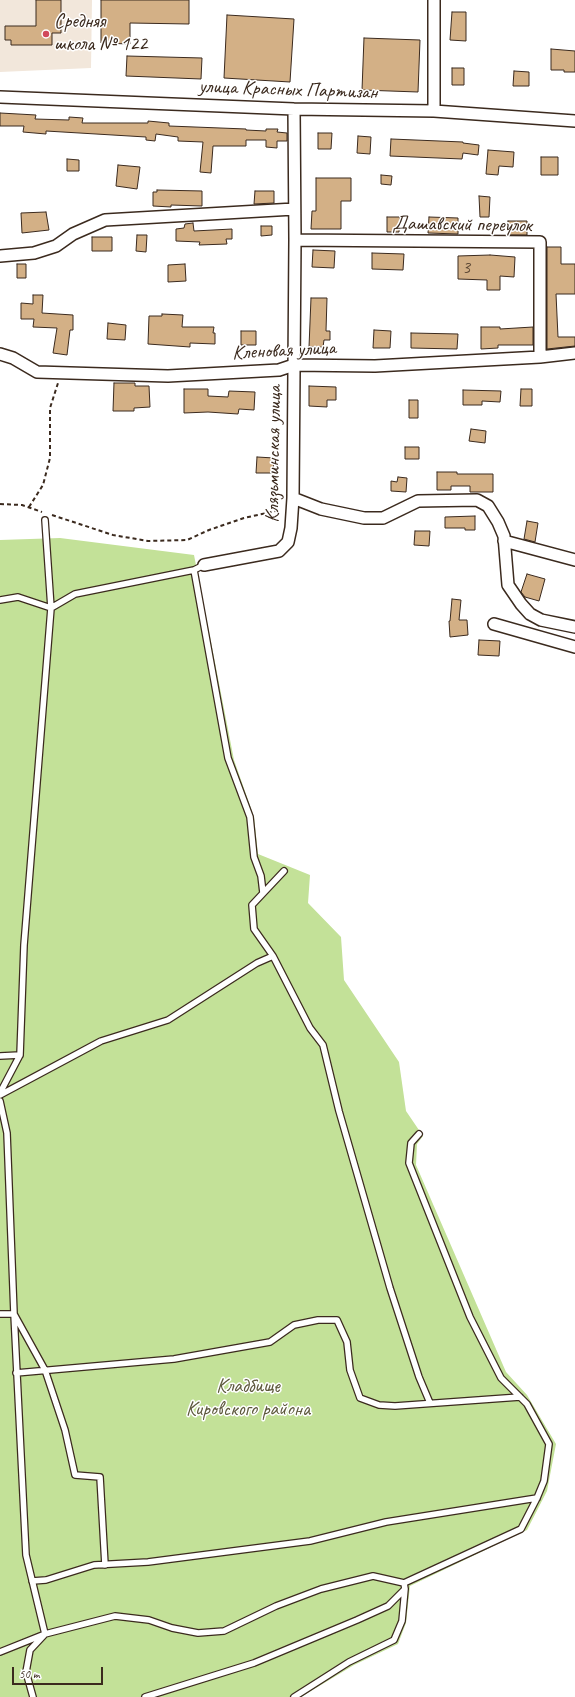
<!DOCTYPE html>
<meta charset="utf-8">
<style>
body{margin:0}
#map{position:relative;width:575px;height:1697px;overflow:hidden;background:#fff;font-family:Caveat,sans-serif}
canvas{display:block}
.scale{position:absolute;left:12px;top:1667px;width:91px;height:18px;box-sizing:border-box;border:2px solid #3b2a1e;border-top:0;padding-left:5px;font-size:12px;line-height:14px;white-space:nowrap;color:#3b2a1e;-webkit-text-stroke:3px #fff;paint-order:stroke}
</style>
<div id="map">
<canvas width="575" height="1697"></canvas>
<div class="scale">50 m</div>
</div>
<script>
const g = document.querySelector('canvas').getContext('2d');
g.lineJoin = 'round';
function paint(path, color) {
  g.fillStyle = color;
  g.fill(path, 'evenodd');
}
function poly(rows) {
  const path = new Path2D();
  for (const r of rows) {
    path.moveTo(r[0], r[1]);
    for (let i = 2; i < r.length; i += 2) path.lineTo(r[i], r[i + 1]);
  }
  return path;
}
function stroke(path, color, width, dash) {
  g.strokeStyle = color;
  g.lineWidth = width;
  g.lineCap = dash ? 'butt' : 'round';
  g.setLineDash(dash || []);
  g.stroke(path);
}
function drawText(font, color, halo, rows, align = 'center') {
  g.font = font + ' Caveat,sans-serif';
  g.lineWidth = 3;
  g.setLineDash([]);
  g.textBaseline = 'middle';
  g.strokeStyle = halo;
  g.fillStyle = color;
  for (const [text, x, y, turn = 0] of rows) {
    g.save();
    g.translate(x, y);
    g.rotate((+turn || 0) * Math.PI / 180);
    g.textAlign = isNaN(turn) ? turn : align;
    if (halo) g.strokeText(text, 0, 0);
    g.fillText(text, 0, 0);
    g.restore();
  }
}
paint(poly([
 [0,0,92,0,91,68,0,72]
]), '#f2e7db');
paint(poly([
 [60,538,194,555,234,760,254,817,258,854,310,875,308,903,341,937,344,980,399,1062,406,1111,423,1136,417,1144,416,1165,506,1372,527,1395,556,1444,547,1491,527,1530,410,1586,406,1623,398,1644,354,1665,301,1697,0,1697,0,540]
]), '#c3e198');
const building = poly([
 [36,0,61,0,61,33,52,33,52,45,11,45,11,40,5,40,5,26,36,26,36,0],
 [101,0,189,0,189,24,130,23,130,44,101,43,101,0],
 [452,12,466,12,466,41,450,40,452,12],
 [227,15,294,19,290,82,224,78,227,15],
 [364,38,420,40,418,92,362,90,364,38],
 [551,49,575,51,575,72,564,72,564,70,551,70,551,49],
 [127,56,202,58,201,79,126,76,127,56],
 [452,68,464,68,464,85,452,85,452,68],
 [514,71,529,72,529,86,513,86,514,71],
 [0,113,36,115,35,119,69,120,69,117,83,118,82,123,148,123,148,121,169,123,169,126,246,129,246,130,266,131,266,129,278,129,277,132,287,133,287,141,277,141,277,148,266,147,266,140,246,140,246,146,213,146,211,173,200,172,203,142,178,141,178,137,156,134,155,141,146,140,146,137,46,131,46,134,23,132,24,126,0,126,0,113],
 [318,133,332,133,331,149,318,149,318,133],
 [358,136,371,137,370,154,357,153,358,136],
 [391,139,463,142,463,143,479,145,478,155,463,153,462,159,390,156,391,139],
 [488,150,514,152,513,167,499,166,498,175,486,174,488,150],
 [541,157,558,157,558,175,541,175,541,157],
 [67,159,79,160,79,171,67,171,67,159],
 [118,165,140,167,137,189,116,186,118,165],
 [381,175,392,176,391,185,381,184,381,175],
 [316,178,351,178,351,201,341,201,341,229,311,229,312,211,316,211,316,178],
 [157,190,202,191,202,206,171,205,171,207,153,206,153,192,157,192,157,190],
 [255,191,274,191,274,203,254,204,255,191],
 [479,196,490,197,489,217,480,217,479,196],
 [46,212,49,230,22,233,21,213,46,212],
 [387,217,400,217,399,232,387,232,387,217],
 [429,217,458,218,458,234,428,233,429,217],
 [508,221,527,221,527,235,508,235,508,221],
 [193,223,194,231,232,229,232,239,226,239,227,244,199,245,200,242,176,241,176,229,184,228,185,224,193,223],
 [261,226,272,226,272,235,261,236,261,226],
 [137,235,147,235,146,252,136,251,137,235],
 [92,237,112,237,112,251,92,251,92,237],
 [547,247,561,247,561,264,575,264,575,294,556,294,558,337,575,337,575,346,547,349,547,247],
 [313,250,335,251,334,268,312,267,313,250],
 [372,253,404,254,403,270,372,269,372,253],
 [490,255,515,257,514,277,500,276,500,290,487,290,487,280,458,279,458,256,490,255],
 [17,264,26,264,26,278,17,278,17,264],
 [185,264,186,281,168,282,168,265,185,264],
 [33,295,43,295,42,313,73,315,73,330,70,330,67,355,53,353,57,328,33,327,34,319,21,319,21,303,33,304,33,295],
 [311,298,327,298,326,331,330,331,330,340,324,340,323,347,309,347,311,298],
 [162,314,183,315,182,327,214,327,213,333,215,333,215,344,190,343,190,347,148,344,149,316,162,316,162,314],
 [108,323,126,325,125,340,107,339,108,323],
 [481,327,500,327,500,329,533,327,533,345,498,345,498,348,481,349,481,327],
 [374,330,391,331,390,348,373,348,374,330],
 [241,331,256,331,256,345,241,345,241,331],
 [411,333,458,334,457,349,411,348,411,333],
 [114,383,135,383,135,386,149,386,150,407,134,408,134,411,113,411,114,383],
 [309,386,336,387,336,400,327,400,327,407,309,406,309,386],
 [184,389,208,389,208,396,228,397,229,391,255,392,254,410,239,409,238,414,208,412,184,413,184,389],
 [521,389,532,389,532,406,520,406,521,389],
 [463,390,501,391,500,402,482,401,482,405,463,405,463,390],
 [409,400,418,400,418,418,409,418,409,400],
 [471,429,486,431,485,443,469,441,471,429],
 [405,447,419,447,419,459,405,459,405,447],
 [257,457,274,458,273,473,256,473,257,457],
 [437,472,457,472,457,474,493,474,493,492,470,492,470,486,451,486,451,490,437,490,437,472],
 [398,477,407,478,406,492,391,491,391,481,397,482,398,477],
 [475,516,475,530,465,530,465,528,445,528,445,517,475,516],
 [527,521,538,523,535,542,524,539,527,521],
 [415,531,430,531,429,546,414,545,415,531],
 [527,574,545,579,539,601,525,597,521,592,527,574],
 [452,599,461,600,459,620,467,620,468,635,450,637,449,621,450,621,452,599],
 [479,640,500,641,499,656,478,655,479,640]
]);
paint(building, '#d3b086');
stroke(building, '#3b2a1e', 1);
const service = poly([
 [194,570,228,758,250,817,254,857,261,876,263,893],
 [0,600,18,597,51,608,75,594,194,570,204,565],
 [273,956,310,1028,323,1045,339,1111,390,1288,419,1377,430,1403],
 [0,1056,20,1055],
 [0,1093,20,1055,24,945,51,608,45,520],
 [0,1095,101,1041,168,1020,257,963,273,956,254,929,252,905,284,871],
 [0,1101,7,1133,14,1314,26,1555,45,1634,30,1650,26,1672,33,1697],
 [0,1314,14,1314,45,1370,65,1430,75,1475,100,1477,105,1565],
 [16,1373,174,1359,270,1342,294,1325,318,1320,337,1320,347,1342,350,1370,360,1398,379,1405,395,1406,520,1397],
 [32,1581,46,1580,94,1565,148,1562,310,1541,386,1522,537,1498],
 [0,1652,45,1634,115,1616,149,1620,172,1628,198,1633,224,1631,276,1606,321,1589,373,1576,404,1583,521,1529,537,1498,544,1481,549,1444,527,1404,501,1378,470,1317,409,1163,411,1143,419,1134],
 [145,1697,254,1663,357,1620,388,1606,405,1589,404,1583],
 [294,1697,349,1662,394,1640,402,1621,405,1589]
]);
const minor = poly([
 [0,97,294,109,434,111,575,121],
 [434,111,434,0],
 [295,240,540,242,540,357],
 [0,256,34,253,56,246,73,234,105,220,294,209],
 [0,354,13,358,37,372,168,376,279,370,294,365,375,366,540,357,575,353],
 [293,498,321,509,364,518,383,518,418,501,477,500,488,506,498,522,504,536,508,585,521,604,530,614,541,620,575,627],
 [504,541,575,560],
 [204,565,279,551,288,542,291,528,293,498,295,240,294,109],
 [494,624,575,647]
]);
stroke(service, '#3b2a1e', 8);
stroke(minor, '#3b2a1e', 14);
stroke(poly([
 [0,504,22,505,42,512],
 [29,507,43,485,50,458,50,408,58,383],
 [52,515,113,535,148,541,187,540,209,530,244,518,280,510]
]), '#3b2a1e', 2, [4, 3]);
stroke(service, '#fff', 5.5);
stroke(minor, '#fff', 11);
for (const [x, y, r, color] of [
 [46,34,4,"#d1495b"]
]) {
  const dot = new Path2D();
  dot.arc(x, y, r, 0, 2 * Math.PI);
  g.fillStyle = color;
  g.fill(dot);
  stroke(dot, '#fff', 1.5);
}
drawText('18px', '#614c38', null, [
 ["3",466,268]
]);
drawText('20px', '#3b2a1e', '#fff', [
 ["Средняя",54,22],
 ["школа № 122",54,45]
], 'left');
drawText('20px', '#3b2a1e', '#fff', [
 ["улица Красных Партизан",288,90,2],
 ["Дашавский переулок",462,225,1],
 ["Кленовая улица",284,351,-3],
 ["Клязьминская улица",274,454,-89]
]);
drawText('20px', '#5d583c', '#fff', [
 ["Кладбище",248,1387],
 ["Кировского района",248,1410]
]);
</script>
